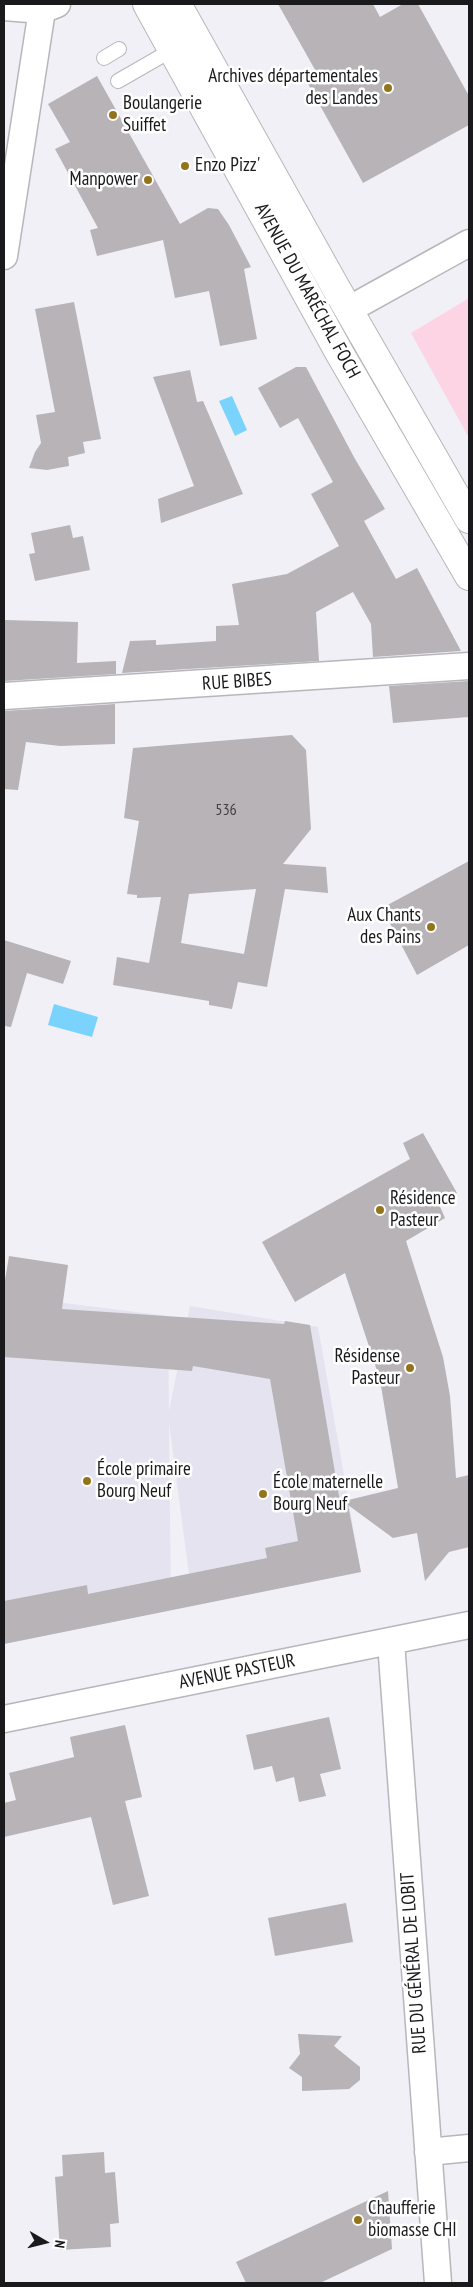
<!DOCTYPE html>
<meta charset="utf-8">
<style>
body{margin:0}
#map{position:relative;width:473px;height:2287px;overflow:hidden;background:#f1f0f6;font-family:"PT Sans Narrow",sans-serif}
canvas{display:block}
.frame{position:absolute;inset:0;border:5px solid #1a1a1c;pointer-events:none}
.north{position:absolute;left:20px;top:2217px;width:50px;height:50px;-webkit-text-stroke:4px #fff;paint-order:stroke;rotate:98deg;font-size:14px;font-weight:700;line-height:20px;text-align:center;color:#1a1a1c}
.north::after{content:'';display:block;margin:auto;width:18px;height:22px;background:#1a1a1c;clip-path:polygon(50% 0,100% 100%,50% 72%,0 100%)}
</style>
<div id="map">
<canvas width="473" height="2287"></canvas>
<div class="frame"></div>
<div class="north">N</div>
</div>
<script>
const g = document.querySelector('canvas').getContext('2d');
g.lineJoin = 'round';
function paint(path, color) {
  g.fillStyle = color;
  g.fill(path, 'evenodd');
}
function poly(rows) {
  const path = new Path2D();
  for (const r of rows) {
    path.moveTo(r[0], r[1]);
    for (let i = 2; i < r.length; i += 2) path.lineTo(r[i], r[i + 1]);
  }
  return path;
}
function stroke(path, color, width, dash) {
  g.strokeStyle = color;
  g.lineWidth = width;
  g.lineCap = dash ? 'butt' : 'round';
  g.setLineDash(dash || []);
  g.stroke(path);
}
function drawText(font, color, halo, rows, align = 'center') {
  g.font = font + ' "PT Sans Narrow",sans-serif';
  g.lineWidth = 5;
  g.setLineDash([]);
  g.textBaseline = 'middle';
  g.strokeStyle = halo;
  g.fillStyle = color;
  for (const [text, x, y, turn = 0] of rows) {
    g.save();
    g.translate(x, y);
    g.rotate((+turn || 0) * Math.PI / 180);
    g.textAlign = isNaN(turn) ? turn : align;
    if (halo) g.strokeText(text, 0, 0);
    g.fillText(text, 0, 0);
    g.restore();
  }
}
paint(poly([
 [32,1299,168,1316,169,1411,190,1306,318,1327,361,1572,193,1605,169,1423,171,1610,4,1644,4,1352]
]), '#e5e3f0');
paint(poly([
 [469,298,469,438,411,333]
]), '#fdd4e3');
paint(poly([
 [232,396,247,430,235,436,219,401],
 [54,1004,98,1017,92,1037,48,1025]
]), '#7ad3fc');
paint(poly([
 [278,4,373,4,380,17,403,4,418,4,469,96,469,125,363,183,307,82,318,75],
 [97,76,180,224,208,208,218,209,229,225,251,267,244,269,257,339,220,346,209,291,175,298,163,240,97,256,90,230,98,228,55,149,70,142,48,104],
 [74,302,101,439,83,442,85,453,68,457,69,466,47,470,29,468,35,452,41,443,36,415,55,412,35,309],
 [296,367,306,367,355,459,385,509,364,521,396,579,417,568,461,651,373,657,371,624,353,592,316,612,319,661,122,673,130,641,156,640,156,645,216,641,216,626,239,625,232,584,287,574,339,546,311,494,333,482,298,418,280,428,258,388],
 [190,370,197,402,203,401,243,494,161,523,158,499,194,486,153,377],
 [70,525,73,538,83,536,90,570,35,581,29,554,35,553,31,533],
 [4,620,78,622,77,663,116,661,116,674,4,681],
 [469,681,469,717,393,723,389,686],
 [115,704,115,744,60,746,26,742,18,790,4,789,4,711],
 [292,735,306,750,311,829,283,864,326,867,328,893,285,889,267,987,238,982,232,1009,209,1005,209,1001,113,985,117,957,149,963,161,897,137,898,137,895,127,894,139,821,124,818,133,748],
 [256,889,244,954,181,943,189,894],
 [469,861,469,945,417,975,382,908],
 [4,940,71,961,63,984,27,973,11,1027,4,1026],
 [423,1133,457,1193,438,1202,445,1218,406,1241,443,1357,450,1396,456,1478,469,1475,469,1547,449,1552,425,1581,417,1533,393,1538,348,1505,361,1572,4,1644,4,1601,87,1585,88,1594,267,1558,265,1548,298,1541,270,1379,193,1366,192,1371,4,1357,4,1286,9,1256,68,1265,62,1309,284,1324,285,1321,310,1325,340,1502,398,1488,380,1380,345,1273,295,1302,262,1242,410,1159,403,1143],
 [329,1717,341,1769,320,1774,326,1796,299,1802,294,1777,276,1782,272,1766,254,1770,246,1735],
 [125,1725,142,1797,125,1801,149,1896,113,1905,91,1817,4,1837,4,1803,16,1800,9,1773,74,1757,70,1737],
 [346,1903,353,1942,275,1956,268,1918],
 [298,2034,342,2036,334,2046,360,2067,360,2080,349,2089,302,2091,302,2077,289,2068,300,2054],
 [104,2152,105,2173,115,2172,119,2223,110,2224,111,2247,60,2250,55,2177,63,2176,62,2155],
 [388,2191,392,2249,320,2283,246,2283,236,2262]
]), '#b7b3b7');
const service = poly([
 [104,58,119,49],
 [118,81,172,50]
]);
const minor = poly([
 [4,7,42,10,57,4],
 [4,256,42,10],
 [348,310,469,243],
 [4,696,469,666],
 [391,1642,438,2283],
 [4,1719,469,1625],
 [428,2152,469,2148]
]);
const secondary = poly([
 [147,4,340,354,469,576],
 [177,4,336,288,469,519]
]);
stroke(service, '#b7b6bc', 16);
stroke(minor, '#b7b6bc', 29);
stroke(secondary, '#b7b6bc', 30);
stroke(service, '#fff', 14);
stroke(minor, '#fff', 26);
stroke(secondary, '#fff', 28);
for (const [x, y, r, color] of [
 [388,88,5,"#94741b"],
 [113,115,5,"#94741b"],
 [185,166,5,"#94741b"],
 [148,180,5,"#94741b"],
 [431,927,5,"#94741b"],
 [380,1210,5,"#94741b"],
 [410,1368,5,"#94741b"],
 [87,1481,5,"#94741b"],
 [263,1494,5,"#94741b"],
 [358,2220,5,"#94741b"]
]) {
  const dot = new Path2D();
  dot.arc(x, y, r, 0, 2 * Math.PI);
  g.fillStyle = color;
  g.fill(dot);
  stroke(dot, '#fff', 2);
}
drawText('16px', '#414043', null, [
 ["536",226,810]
]);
drawText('19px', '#1a1a1c', '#fff', [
 ["Archives départementales",378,77,"right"],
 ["des Landes",378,99,"right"],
 ["Boulangerie",123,104],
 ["Suiffet",123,126],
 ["Enzo Pizz'",195,166],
 ["Manpower",138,180,"right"],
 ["Aux Chants",421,916,"right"],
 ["des Pains",421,938,"right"],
 ["Résidence",390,1199],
 ["Pasteur",390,1221],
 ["Résidense",400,1357,"right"],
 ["Pasteur",400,1379,"right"],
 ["École primaire",97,1470],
 ["Bourg Neuf",97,1492],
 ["École maternelle",273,1483],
 ["Bourg Neuf",273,1505],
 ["Chaufferie",368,2209],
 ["biomasse CHI",368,2231]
], 'left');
drawText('19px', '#1a1a1c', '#fff', [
 ["AVENUE DU MARÉCHAL FOCH",307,291,61],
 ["RUE BIBES",237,682,-4],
 ["AVENUE PASTEUR",237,1672,-11],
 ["RUE DU GÉNÉRAL DE LOBIT",414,1963,-94]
]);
</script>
